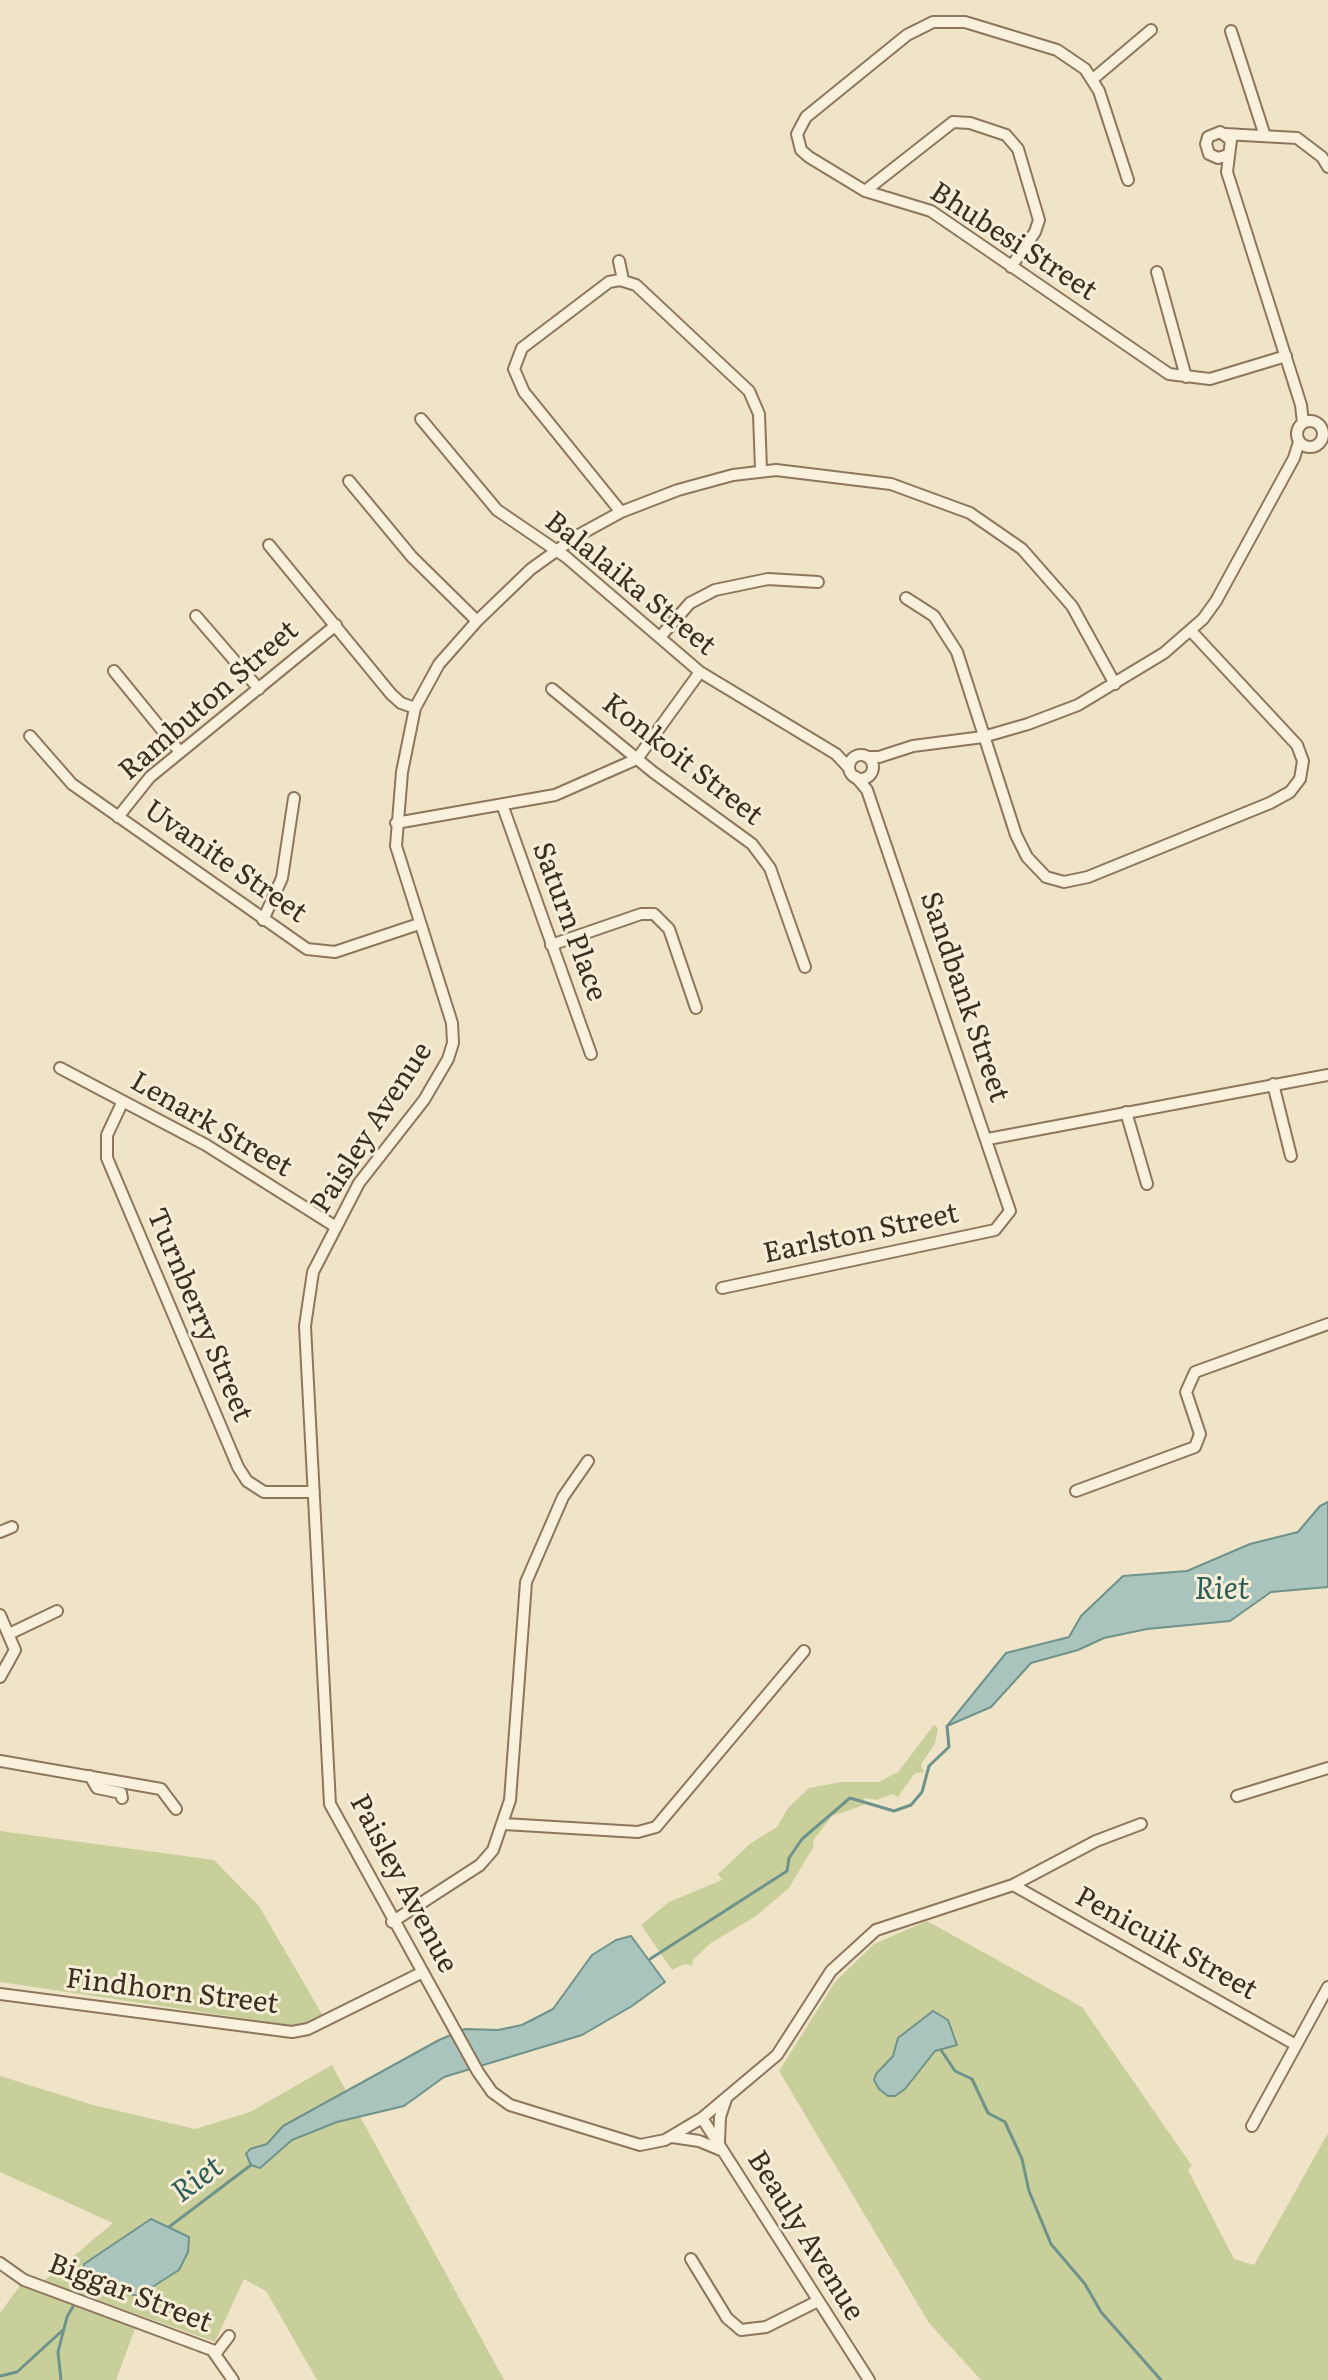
<!DOCTYPE html>
<style>
body{margin:0}
canvas{display:block;background:#f0e4c8}
</style>
<canvas width="1328" height="2380"></canvas>
<script>
const g = document.querySelector('canvas').getContext('2d');
g.lineJoin = 'round';
function paint(path, color) {
  g.fillStyle = color;
  g.fill(path, 'evenodd');
}
function poly(rows) {
  const path = new Path2D();
  for (const r of rows) {
    if (r.length === 3) {
      path.moveTo(r[0] + r[2], r[1]);
      path.arc(r[0], r[1], r[2], 0, 2 * Math.PI);
      continue;
    }
    path.moveTo(r[0], r[1]);
    for (let i = 2; i < r.length; i += 2) path.lineTo(r[i], r[i + 1]);
  }
  return path;
}
function stroke(path, color, width, dash) {
  g.strokeStyle = color;
  g.lineWidth = width;
  g.lineCap = dash ? 'butt' : 'round';
  g.setLineDash(dash || []);
  g.stroke(path);
}
function drawText(font, color, halo, rows, align = 'center') {
  g.font = font + ' Literata,serif';
  g.lineWidth = 6;
  g.setLineDash([]);
  g.textBaseline = 'middle';
  g.strokeStyle = halo;
  g.fillStyle = color;
  for (const [text, x, y, turn = 0] of rows) {
    g.save();
    g.translate(x, y);
    g.rotate((+turn || 0) * Math.PI / 180);
    g.textAlign = isNaN(turn) ? turn : align;
    if (halo) g.strokeText(text, 0, 0);
    g.fillText(text, 0, 0);
    g.restore();
  }
}
paint(poly([
 [934,1725,938,1728,935,1743,921,1765,924,1772,914,1774,898,1797,893,1794,877,1800,864,1798,864,1805,832,1816,813,1841,814,1846,789,1888,756,1916,711,1943,693,1960,692,1966,685,1964,672,1970,641,1925,669,1902,722,1880,718,1874,751,1843,777,1827,788,1808,809,1788,841,1782,879,1782,898,1772],
 [0,1831,214,1860,259,1906,323,2016,295,2026,0,1982],
 [927,1921,1082,2007,1192,2166,1188,2170,1234,2259,1254,2265,1328,2133,1328,2380,981,2380,929,2323,779,2071,835,1982,874,1944],
 [332,2065,504,2380,317,2380,266,2291,244,2279,215,2342,44,2281,113,2223,0,2172,0,2076,93,2105,195,2129,250,2112],
 [24,2280,138,2321,116,2380,0,2380,0,2313]
]), '#c9cf9b');
const water = poly([
 [1328,1502,1328,1587,1271,1592,1230,1621,1147,1629,1104,1638,1078,1650,1031,1663,991,1707,947,1726,1006,1653,1069,1637,1081,1616,1123,1576,1187,1571,1250,1544,1298,1532,1320,1506,1328,1502],
 [631,1936,665,1982,632,2006,582,2035,444,2077,404,2106,337,2122,292,2140,260,2168,251,2165,246,2154,250,2149,267,2144,283,2126,439,2040,465,2029,498,2030,522,2025,553,2009,592,1955,616,1940,631,1936],
 [933,2011,948,2020,957,2045,935,2051,905,2089,895,2096,888,2096,879,2089,874,2080,876,2074,893,2056,898,2038,933,2011],
 [151,2219,189,2237,188,2252,179,2270,138,2296,93,2284,82,2273,84,2264,151,2219]
]);
paint(water, '#a9c4bc');
stroke(water, '#6f938a', 2);
stroke(poly([
 [650,1959,787,1871,789,1858,802,1839,850,1798,894,1811,911,1805,922,1792,929,1766,949,1747,947,1726],
 [941,2050,955,2071,972,2079,988,2113,1005,2122,1022,2159,1029,2191,1051,2244,1085,2284,1101,2312,1161,2380],
 [169,2227,251,2165],
 [78,2296,88,2279],
 [0,2376,17,2372,63,2330],
 [61,2380,58,2352,67,2317,75,2303]
]), '#6f938a', 3);
const minor = poly([
 [1231,31,1265,136],
 [1093,79,1151,30],
 [1225,134,1297,138,1322,157,1328,167],
 [1228,155,1218,158,1209,154,1206,144,1208,137,1220,132,1231,140,1227,172,1301,405,1303,423],
 [1128,180,1099,91,1085,69,1057,50,965,22,933,22,907,35,806,117,797,134,801,150,809,157,865,191,931,211,1169,374,1210,379,1286,356],
 [865,191,953,122,970,123,1006,135,1018,149,1039,220,1035,232,1011,267],
 [619,261,623,280],
 [1157,272,1186,377],
 [421,419,497,510,566,557,700,672,836,754,849,768],
 [1310,434,13],
 [349,481,412,557,477,621],
 [621,512,524,392,514,369,522,348,609,282,620,280,636,285,749,391,759,414,761,470],
 [269,545,391,694,401,703,415,708],
 [906,598,934,616,957,652,1016,835,1027,857,1046,877,1064,882,1088,877,1270,803,1290,792,1300,779,1303,761,1297,745,1191,631],
 [196,616,259,689],
 [660,637,690,603,715,590,768,579,818,582],
 [114,671,180,752],
 [1115,684,1072,606,1022,549,970,513,891,484,776,470,733,475,678,490,621,512,577,536,531,569,477,621,439,664,415,708,402,772,396,846,452,1023,453,1043,448,1059,424,1100,359,1183,313,1272,305,1326,330,1804,478,2072,492,2092,510,2105,640,2145,665,2140,702,2118,777,2055,831,1971,876,1930,1013,1885,1096,1841,1141,1824],
 [552,689,653,772,752,844,770,868,805,967],
 [30,736,72,784,307,949,335,952,419,924],
 [861,767,12],
 [867,757,879,757,913,746,983,737,1028,724,1078,705,1164,653,1203,619,1216,601,1294,458,1299,442],
 [503,807,591,1054],
 [118,817,150,777,336,625],
 [396,823,555,795,637,759,700,672],
 [263,920,282,878,294,798],
 [551,945,641,914,654,914,669,929,696,1008],
 [60,1068,206,1145,336,1227],
 [1273,1084,1291,1156],
 [123,1101,107,1135,107,1158,238,1467,247,1481,264,1492,314,1492],
 [1126,1112,1147,1184],
 [988,1139,1328,1075],
 [722,1288,995,1230,1010,1211,867,790,856,777],
 [1076,1491,1195,1447,1200,1434,1186,1392,1195,1372,1328,1324],
 [0,1532,12,1527],
 [0,1615,15,1650,0,1677],
 [9,1634,57,1611],
 [0,1761,161,1789,176,1809],
 [90,1776,97,1788,121,1793,122,1798],
 [1237,1796,1328,1768],
 [504,1824,638,1832,656,1827,804,1651],
 [1013,1885,1296,2045],
 [392,1922,480,1865,493,1850,510,1800,526,1582,563,1497,588,1461],
 [0,1994,292,2032,308,2029,421,1973],
 [702,2118,869,2380],
 [1252,2126,1328,1987],
 [672,2137,699,2141,723,2151],
 [719,2142,720,2117,726,2099],
 [691,2259,727,2318,741,2330,766,2327,818,2301],
 [0,2263,24,2280,212,2350,233,2380],
 [216,2353,229,2336]
]);
stroke(minor, '#8d765c', 14);
stroke(minor, '#faf1dc', 10);
drawText('28px', '#3d2e20', '#f7eed8', [
 ["Bhubesi Street",1013,242,33],
 ["Balalaika Street",630,584,39],
 ["Rambuton Street",209,701,-41],
 ["Konkoit Street",682,760,38],
 ["Uvanite Street",225,862,35],
 ["Saturn Place",569,922,70],
 ["Sandbank Street",964,997,71],
 ["Lenark Street",211,1125,30],
 ["Paisley Avenue",372,1128,-57],
 ["Earlston Street",861,1234,-12],
 ["Turnberry Street",199,1315,67],
 ["Paisley Avenue",403,1884,62],
 ["Penicuik Street",1166,1944,29],
 ["Findhorn Street",172,1992,7],
 ["Beauly Avenue",805,2236,58],
 ["Biggar Street",130,2294,21]
]);
drawText('italic 30px', '#2f5d5a', '#f7eed8', [
 ["Riet",1222,1590],
 ["Riet",198,2180,-37]
]);
</script>
